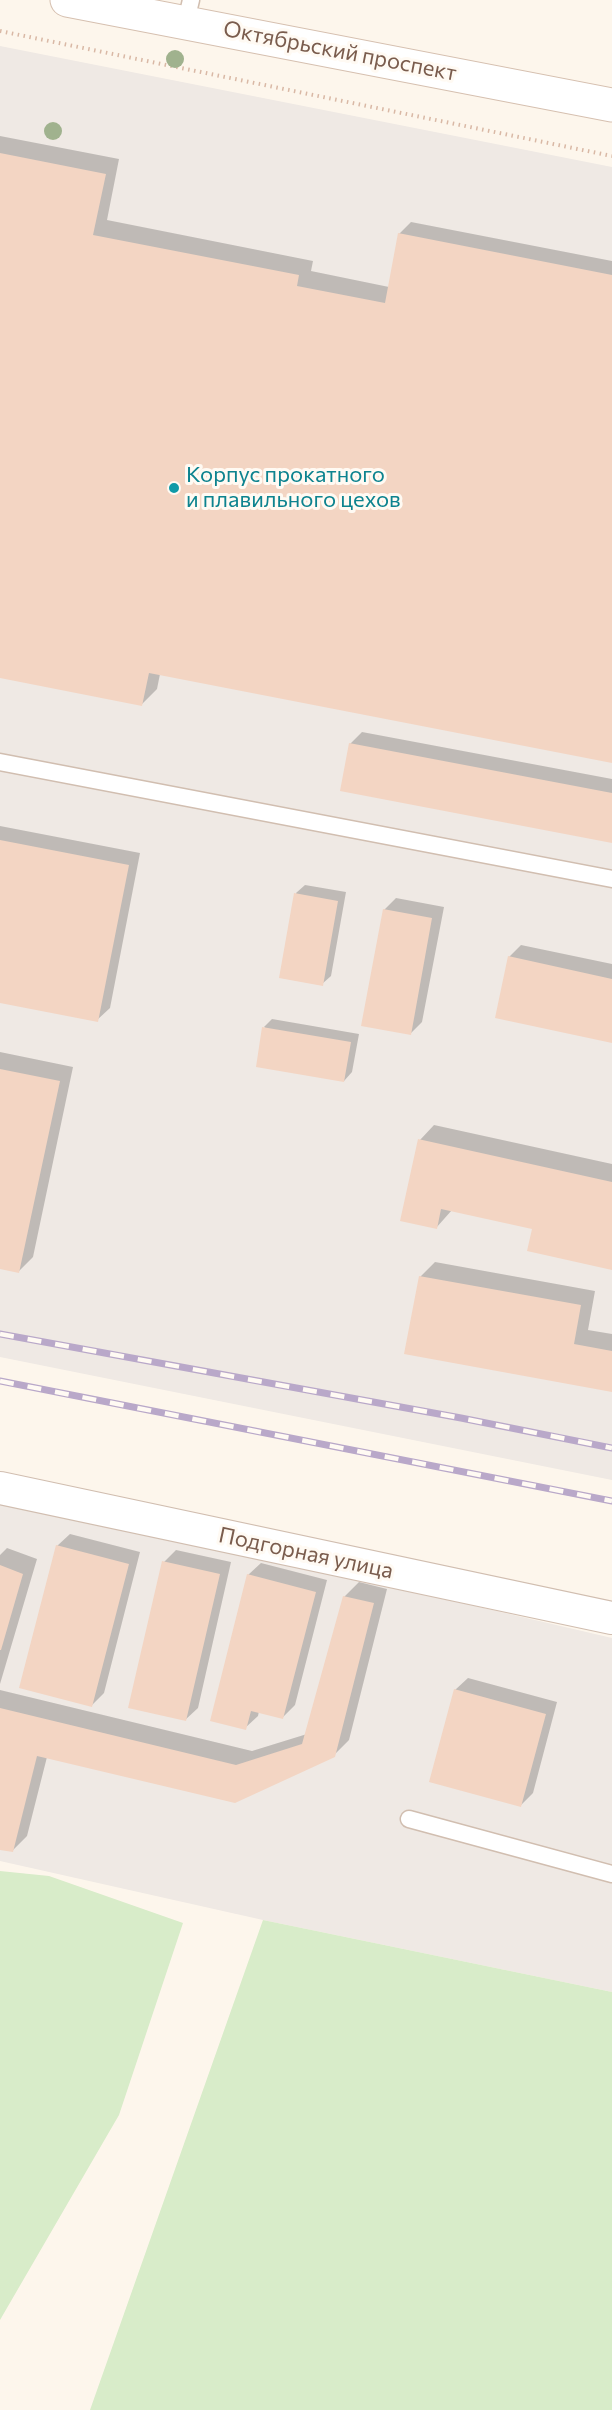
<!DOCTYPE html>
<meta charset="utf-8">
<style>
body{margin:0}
canvas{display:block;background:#fdf6ec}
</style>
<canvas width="612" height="2410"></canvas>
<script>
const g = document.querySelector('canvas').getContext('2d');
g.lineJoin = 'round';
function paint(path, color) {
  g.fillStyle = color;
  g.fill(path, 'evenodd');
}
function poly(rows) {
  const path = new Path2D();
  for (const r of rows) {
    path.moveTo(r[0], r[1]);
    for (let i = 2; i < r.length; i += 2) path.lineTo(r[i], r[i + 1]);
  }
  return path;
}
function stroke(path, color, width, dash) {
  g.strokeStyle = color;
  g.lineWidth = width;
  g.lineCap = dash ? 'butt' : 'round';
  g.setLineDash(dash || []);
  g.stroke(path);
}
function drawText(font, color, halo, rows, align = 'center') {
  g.font = font + ' Commissioner,sans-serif';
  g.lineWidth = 6;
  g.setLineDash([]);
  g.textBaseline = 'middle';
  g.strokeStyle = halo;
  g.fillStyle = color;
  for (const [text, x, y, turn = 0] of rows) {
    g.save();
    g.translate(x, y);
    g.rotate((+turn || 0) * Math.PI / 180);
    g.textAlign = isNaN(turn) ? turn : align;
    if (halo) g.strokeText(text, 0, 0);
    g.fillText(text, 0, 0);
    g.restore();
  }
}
paint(poly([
 [0,46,612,167,612,1480,0,1357],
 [0,1495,612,1638,612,1992,263,1920,0,1861]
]), '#efe9e4');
paint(poly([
 [0,1871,49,1876,183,1923,119,2115,0,2320],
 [263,1920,612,1992,612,2410,90,2410]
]), '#d8ecc9');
paint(poly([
 [0,136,119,159,107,220,313,261,311,271,389,287,399,234,411,222,612,261,612,762,160,674,157,689,142,704,0,676],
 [362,732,612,779,612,841,350,744],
 [0,826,140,853,110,1008,97,1020,0,1001],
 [305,885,346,892,331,976,322,984,296,893],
 [396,898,444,907,422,1022,410,1034,384,910],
 [521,945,612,964,612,1042,509,957],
 [272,1019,359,1034,352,1072,344,1081,264,1027],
 [0,1052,73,1067,33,1257,19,1271,0,1268],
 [434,1125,612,1164,612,1269,534,1228,452,1210,436,1228,420,1140],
 [435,1262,595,1291,588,1330,612,1334,612,1390,420,1277],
 [70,1534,140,1552,104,1693,91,1706,57,1546],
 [7,1548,37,1559,0,1684,0,1555],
 [176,1550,231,1562,198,1708,185,1720,164,1562],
 [261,1563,327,1580,295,1705,283,1717,259,1711,258,1716,245,1728,248,1575],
 [359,1582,387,1589,349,1740,334,1755,234,1802,47,1757,27,1836,12,1851,0,1848,0,1690,252,1751,307,1734,344,1597],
 [468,1678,557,1702,533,1793,521,1805,455,1690]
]), '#0003');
paint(poly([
 [0,153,106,174,93,235,299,275,297,286,385,303,398,233,612,275,612,763,149,673,142,706,0,678],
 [349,743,612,793,612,843,340,791],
 [0,840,129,865,98,1022,0,1003],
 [294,893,338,901,323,986,279,978],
 [383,909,432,918,411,1035,361,1026],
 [508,956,612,979,612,1043,495,1018],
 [262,1027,351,1042,344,1082,256,1067],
 [0,1069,60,1081,19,1273,0,1269],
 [418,1139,612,1182,612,1270,527,1251,532,1229,441,1209,437,1229,400,1221],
 [419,1276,581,1305,574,1344,612,1351,612,1392,404,1354],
 [56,1545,129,1564,92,1707,19,1688],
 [162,1561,220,1574,186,1721,128,1708],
 [0,1565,23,1574,1,1650,0,1650],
 [247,1574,316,1592,283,1719,251,1711,246,1730,210,1721],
 [343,1596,374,1603,335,1757,235,1803,37,1756,13,1852,0,1850,0,1708,236,1765,302,1744],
 [454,1689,546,1714,521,1807,429,1782]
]), '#f3d5c3');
const lane = poly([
 [186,21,191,0],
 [0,762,612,879],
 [409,1819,612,1874]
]);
const street = poly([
 [0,1488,612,1618]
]);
const secondary = poly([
 [67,0,612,105]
]);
stroke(lane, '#d1beb0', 19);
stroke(street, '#d1beb0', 34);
stroke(secondary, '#d6c0b0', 35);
stroke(poly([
 [0,31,612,156]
]), '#d9b8a5', 4, [1.5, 4.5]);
stroke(lane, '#fff', 16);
stroke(street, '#fff', 32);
stroke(secondary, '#fff', 33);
const rail = poly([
 [0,1334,461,1418,612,1448],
 [0,1381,612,1501]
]);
stroke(rail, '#b9a8c9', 7);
stroke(rail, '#fffaf3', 4.5, [14]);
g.fillStyle = '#a0b28e';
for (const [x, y] of [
 [175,59],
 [53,131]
]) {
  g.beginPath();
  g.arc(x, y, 9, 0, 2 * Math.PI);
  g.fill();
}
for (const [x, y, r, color] of [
 [174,488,6,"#0f9aa8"]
]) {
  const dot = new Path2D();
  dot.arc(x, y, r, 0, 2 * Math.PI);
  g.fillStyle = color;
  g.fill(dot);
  stroke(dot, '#fffaf3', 2);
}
drawText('22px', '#7a5c4d', '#fffaf3', [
 ["Октябрьский проспект",340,51,11],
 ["Подгорная улица",306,1553,12]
]);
drawText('22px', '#0d838f', '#fffaf3', [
 ["Корпус прокатного",186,475],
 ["и плавильного цехов",186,500]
], 'left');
</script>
